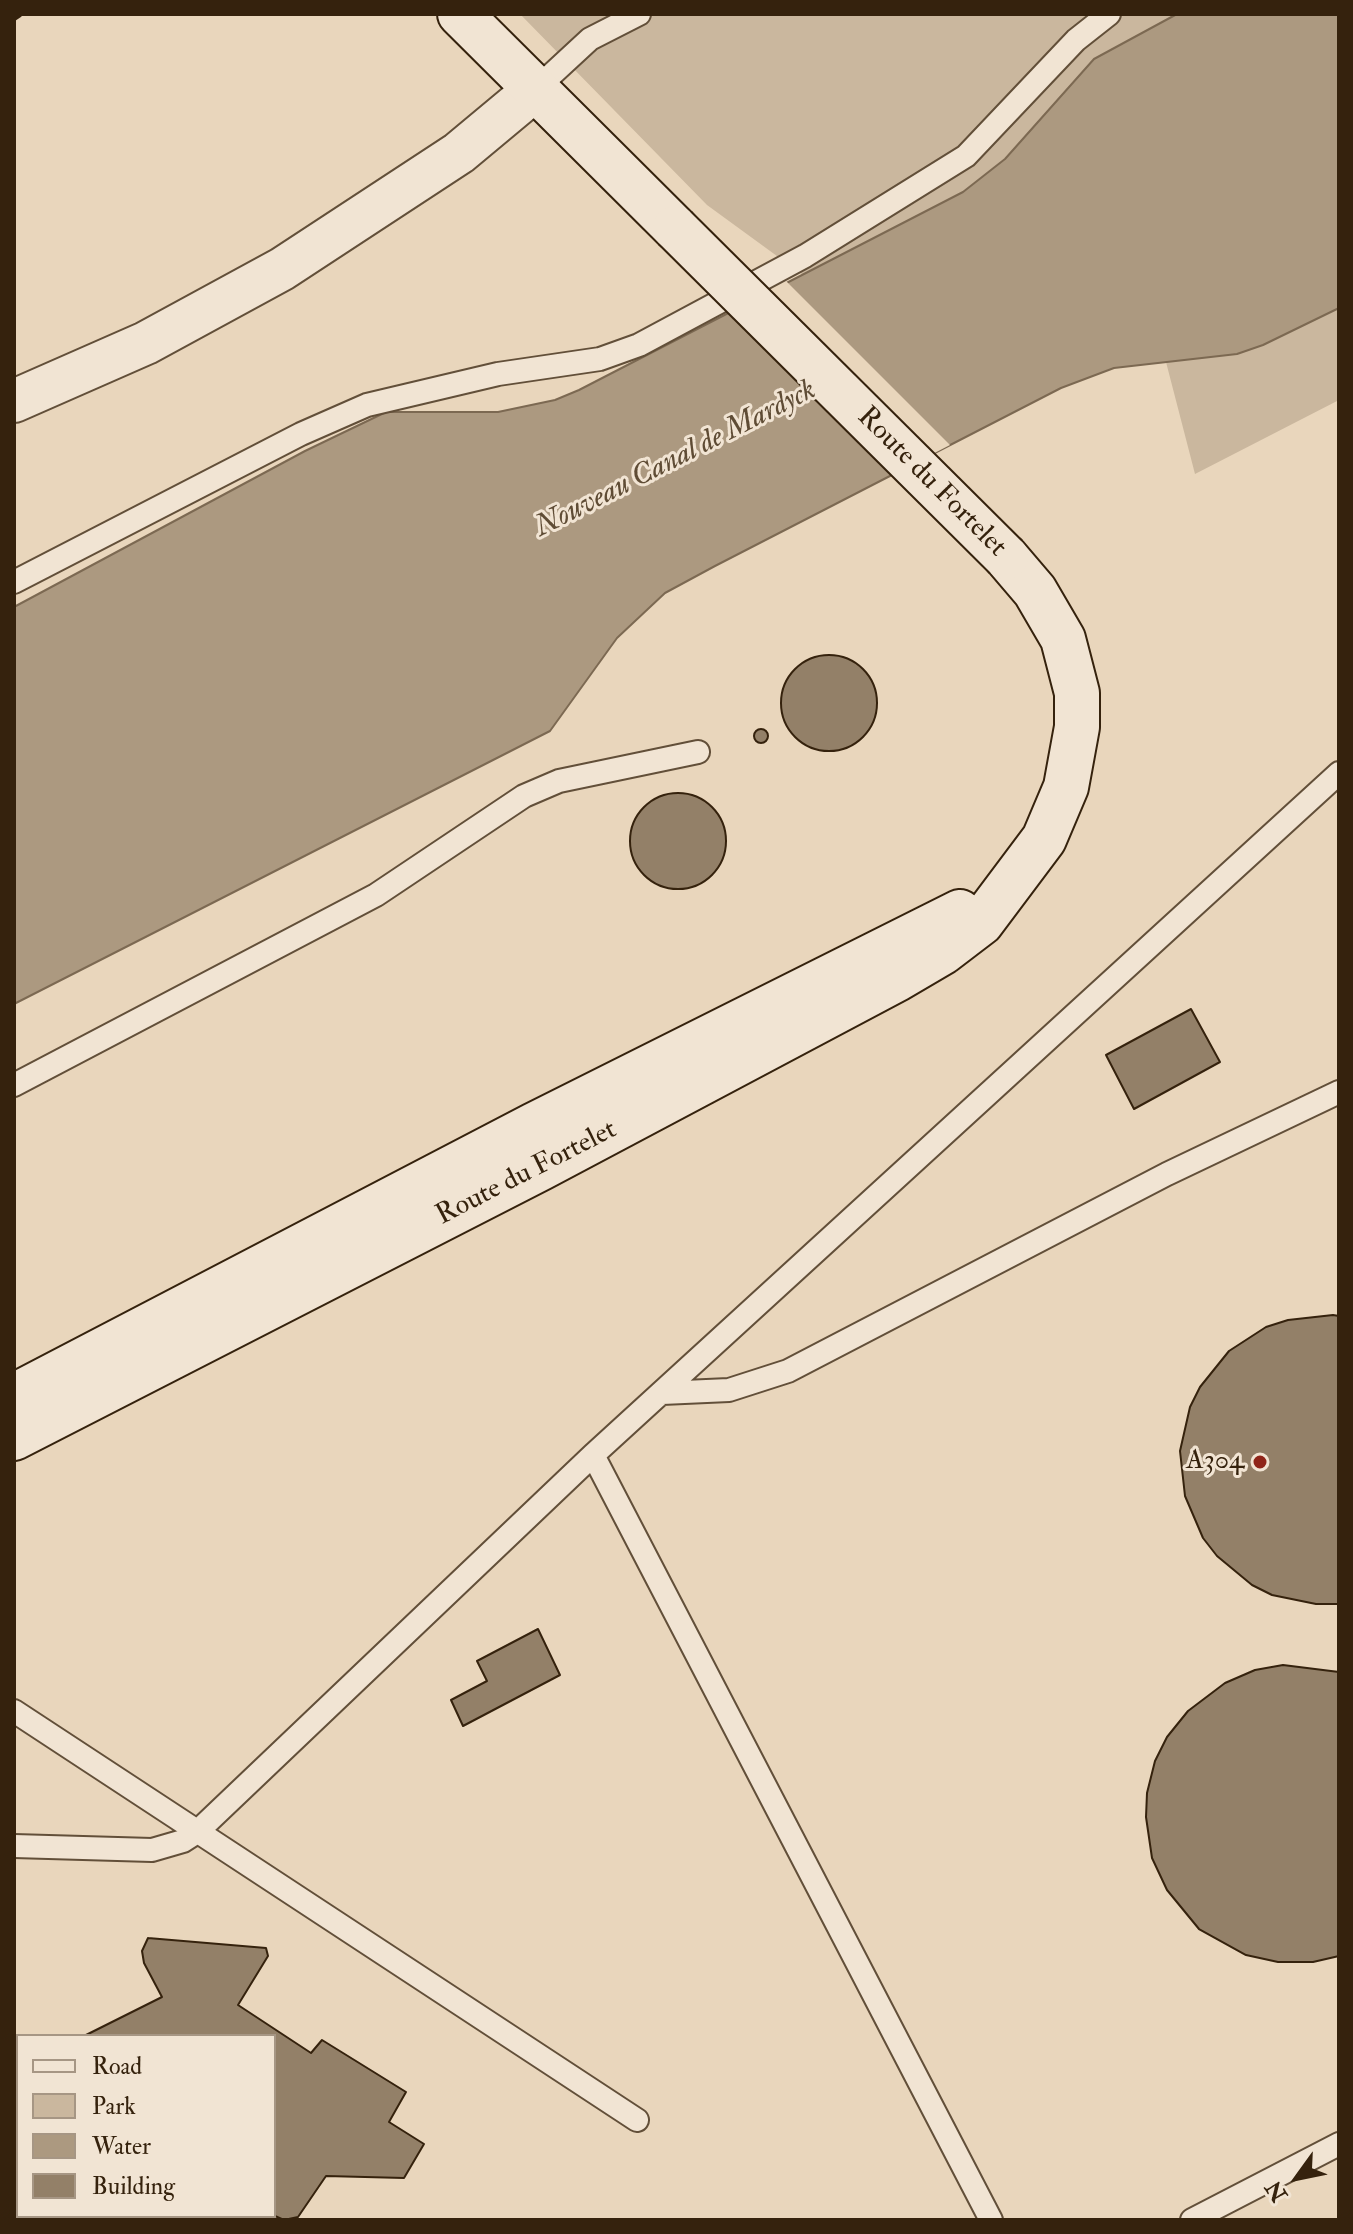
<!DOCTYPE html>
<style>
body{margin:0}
#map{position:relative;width:1353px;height:2234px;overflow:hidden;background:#e9d6bc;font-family:"IM FELL Double Pica",serif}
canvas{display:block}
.frame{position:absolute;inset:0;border:16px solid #35220d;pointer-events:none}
.legend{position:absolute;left:16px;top:2034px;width:260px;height:184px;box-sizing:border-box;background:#f1e4d3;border:2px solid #a69684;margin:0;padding:10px 14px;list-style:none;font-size:24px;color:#35220d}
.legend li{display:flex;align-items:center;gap:16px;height:40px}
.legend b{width:40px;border:2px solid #a69684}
.north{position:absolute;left:1257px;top:2138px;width:80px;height:80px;-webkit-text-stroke:6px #f1e4d3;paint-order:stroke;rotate:237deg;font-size:22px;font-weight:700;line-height:32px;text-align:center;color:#35220d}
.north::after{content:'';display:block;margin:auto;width:28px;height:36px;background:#35220d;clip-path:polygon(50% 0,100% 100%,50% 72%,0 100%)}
</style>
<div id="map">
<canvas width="1353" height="2234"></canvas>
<div class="frame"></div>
<ul class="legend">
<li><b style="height:10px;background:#f1e4d3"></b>Road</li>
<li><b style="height:22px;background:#cab79e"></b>Park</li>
<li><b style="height:22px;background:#ac9980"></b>Water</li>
<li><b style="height:22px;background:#938068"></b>Building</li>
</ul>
<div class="north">N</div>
</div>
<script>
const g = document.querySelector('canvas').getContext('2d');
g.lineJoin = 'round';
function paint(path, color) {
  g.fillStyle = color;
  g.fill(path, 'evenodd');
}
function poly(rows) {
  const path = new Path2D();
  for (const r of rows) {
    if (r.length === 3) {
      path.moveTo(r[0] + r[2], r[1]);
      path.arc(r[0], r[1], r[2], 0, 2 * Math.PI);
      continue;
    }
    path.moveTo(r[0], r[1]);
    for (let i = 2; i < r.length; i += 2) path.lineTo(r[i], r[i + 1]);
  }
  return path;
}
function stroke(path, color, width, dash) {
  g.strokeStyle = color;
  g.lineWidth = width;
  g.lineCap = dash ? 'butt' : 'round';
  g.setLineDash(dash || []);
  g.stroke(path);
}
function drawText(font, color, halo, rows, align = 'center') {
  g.font = font + ' "IM FELL Double Pica",serif';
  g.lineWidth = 6;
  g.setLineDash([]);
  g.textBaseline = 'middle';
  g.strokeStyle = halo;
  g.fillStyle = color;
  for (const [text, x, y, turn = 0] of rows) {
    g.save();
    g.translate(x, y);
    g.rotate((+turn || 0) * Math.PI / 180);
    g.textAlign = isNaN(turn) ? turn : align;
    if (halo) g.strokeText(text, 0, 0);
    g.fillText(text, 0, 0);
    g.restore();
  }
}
paint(poly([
 [520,14,1177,14,1094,59,1005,159,963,192,803,275,707,205],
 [1339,308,1339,400,1195,474,1166,362,1237,354,1263,345]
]), '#cab79e');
const water = poly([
 [1177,14,1339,14,1339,308,1263,345,1237,354,1114,368,1061,388,715,566,665,593,617,638,550,731,14,1004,14,607,305,451,386,412,498,412,555,400,579,390,963,192,1005,159,1094,59,1177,14]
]);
paint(water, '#ac9980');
stroke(water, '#7c6952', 2);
paint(poly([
 [785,280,950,445,892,475,727,310]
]), '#e9d6bc');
const building = poly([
 [829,703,48],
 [761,736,7],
 [678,841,48],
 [1191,1009,1220,1062,1134,1109,1106,1055,1191,1009],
 [1333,1315,1339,1316,1339,1604,1316,1604,1272,1595,1252,1585,1217,1556,1203,1538,1185,1496,1180,1451,1190,1407,1200,1387,1229,1351,1266,1327,1288,1320,1333,1315],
 [538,1629,560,1675,463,1726,451,1700,487,1681,477,1661,538,1629],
 [1283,1665,1339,1672,1339,1956,1313,1962,1278,1962,1246,1955,1199,1929,1167,1890,1152,1858,1146,1817,1147,1793,1155,1761,1167,1737,1188,1711,1225,1683,1255,1670,1283,1665],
 [148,1938,266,1948,268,1956,238,2005,311,2053,322,2040,406,2092,389,2122,424,2144,404,2178,326,2176,298,2217,284,2220,275,2216,274,2036,84,2036,162,1997,144,1963,142,1951,148,1938],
 [18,2070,18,2149,14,2151,14,2072,18,2070]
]);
paint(building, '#938068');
stroke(building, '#35220d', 2);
const lane = poly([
 [537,88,590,39,639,14],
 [14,582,301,434,367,405,498,374,600,359,639,345,805,256,966,156,1076,40,1109,14],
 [14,1085,376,895,524,796,559,781,698,752],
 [662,1393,729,1390,788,1371,1167,1174,1339,1092],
 [593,1455,991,2220],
 [14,1711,637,2120],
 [14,1846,152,1850,183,1841,197,1832,593,1455,1339,773],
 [1192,2220,1339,2144]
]);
const street = poly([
 [14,401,146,343,282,269,459,153,537,88]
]);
const secondary = poly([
 [460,14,675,228],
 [14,1396,534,1125,960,912],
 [14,1438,541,1168,897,979,943,952,981,923,1044,839,1066,787,1077,727,1077,693,1063,639,1035,591,1006,557]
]);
stroke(lane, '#624f39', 26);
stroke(street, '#624f39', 46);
stroke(secondary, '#35220d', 48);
stroke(lane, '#f1e4d3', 22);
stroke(street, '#f1e4d3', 42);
stroke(secondary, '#f1e4d3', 44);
stroke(poly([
 [14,18,20,14]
]), '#35220d', 6, [14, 14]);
const secondaryBridge = poly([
 [675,228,1006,557]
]);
stroke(secondaryBridge, '#35220d', 48, []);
stroke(secondaryBridge, '#f1e4d3', 44);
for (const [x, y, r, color] of [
 [1260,1462,8,"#8f2418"]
]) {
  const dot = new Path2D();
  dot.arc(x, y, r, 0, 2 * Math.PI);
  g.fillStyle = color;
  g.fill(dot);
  stroke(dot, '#f1e4d3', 3);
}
drawText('28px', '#35220d', '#f1e4d3', [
 ["Route du Fortelet",931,483,45],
 ["Route du Fortelet",527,1174,-27]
]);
drawText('28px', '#35220d', '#f1e4d3', [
 ["A304",1244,1462]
], 'right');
drawText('italic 30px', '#5f4c35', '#f1e4d3', [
 ["Nouveau Canal de Mardyck",676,460,-27]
]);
</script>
